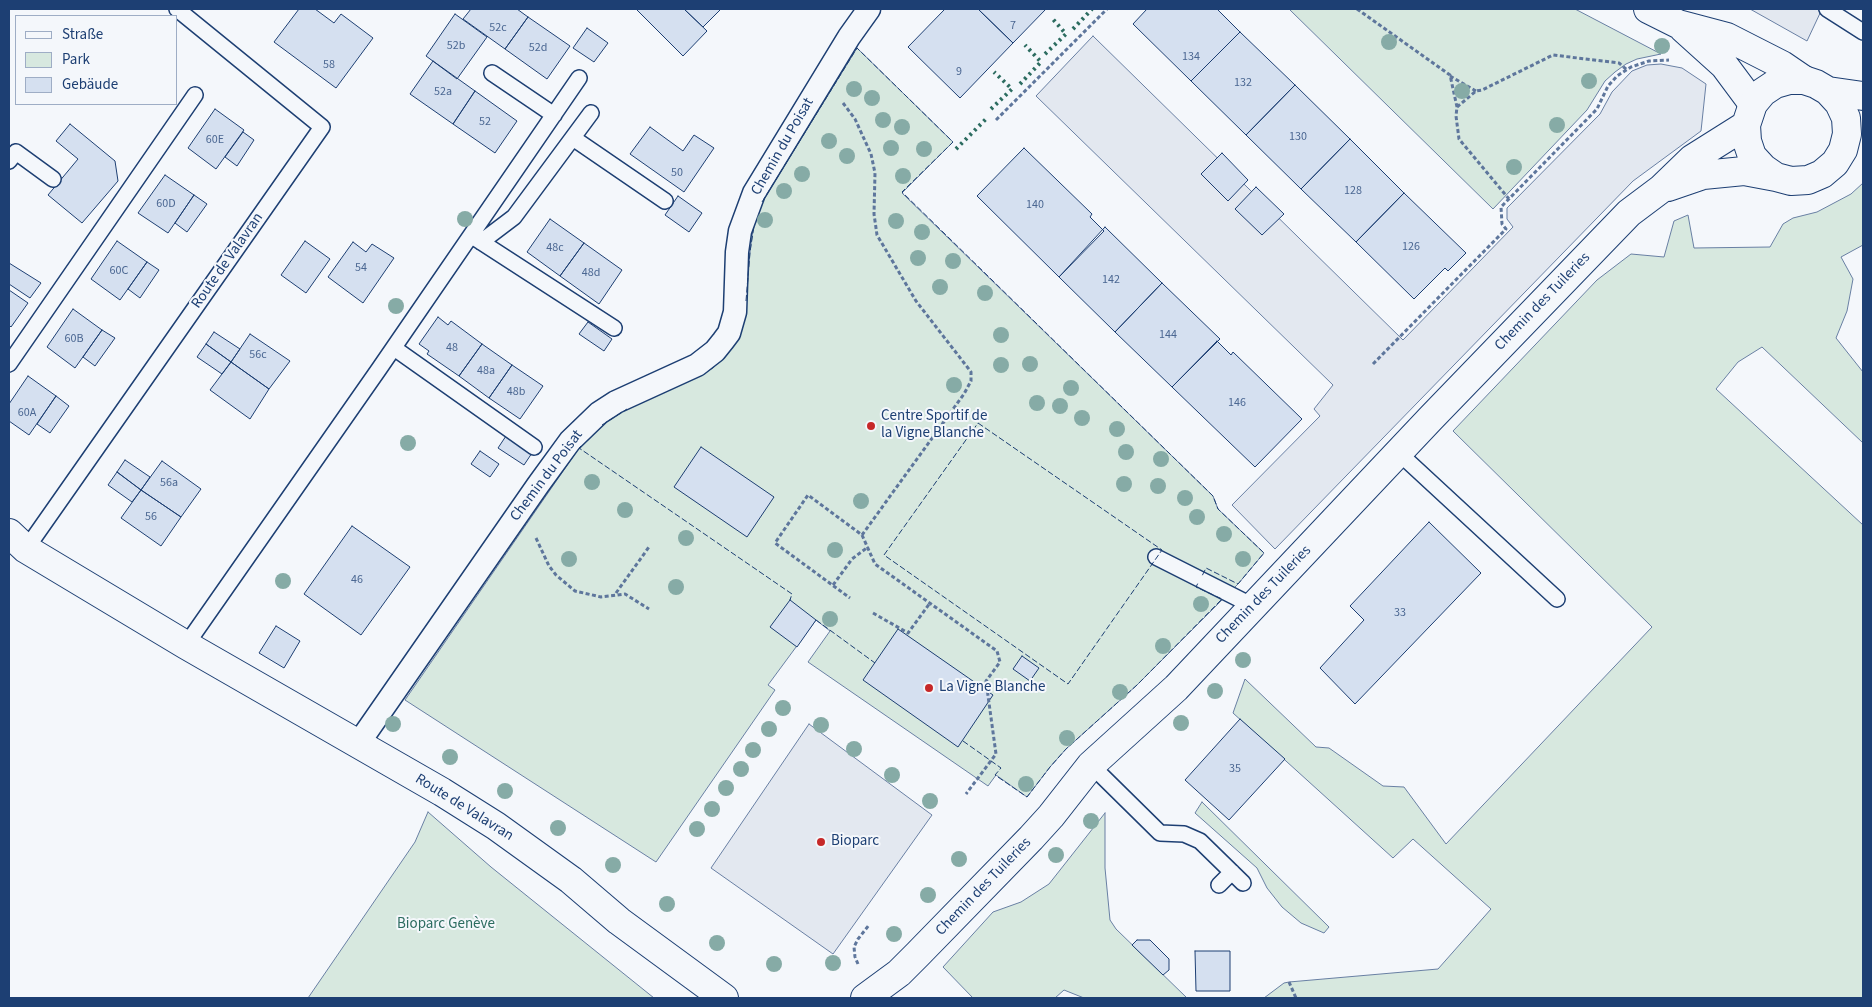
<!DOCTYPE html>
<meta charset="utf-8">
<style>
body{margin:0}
#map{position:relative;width:1872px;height:1007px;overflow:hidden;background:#f4f7fb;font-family:"Source Sans 3",sans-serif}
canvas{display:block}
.frame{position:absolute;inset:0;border:10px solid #1d3f73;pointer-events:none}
.legend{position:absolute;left:15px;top:15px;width:162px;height:90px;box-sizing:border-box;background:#f4f7fb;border:1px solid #9eadc5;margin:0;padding:6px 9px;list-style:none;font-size:15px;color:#1d3f73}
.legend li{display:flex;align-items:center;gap:10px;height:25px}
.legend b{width:25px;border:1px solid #9eadc5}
</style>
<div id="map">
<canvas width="1872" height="1007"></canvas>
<div class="frame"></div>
<ul class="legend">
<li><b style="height:6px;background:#f4f7fb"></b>Straße</li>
<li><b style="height:14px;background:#d7e8df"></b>Park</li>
<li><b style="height:14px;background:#d5e0f0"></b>Gebäude</li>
</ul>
</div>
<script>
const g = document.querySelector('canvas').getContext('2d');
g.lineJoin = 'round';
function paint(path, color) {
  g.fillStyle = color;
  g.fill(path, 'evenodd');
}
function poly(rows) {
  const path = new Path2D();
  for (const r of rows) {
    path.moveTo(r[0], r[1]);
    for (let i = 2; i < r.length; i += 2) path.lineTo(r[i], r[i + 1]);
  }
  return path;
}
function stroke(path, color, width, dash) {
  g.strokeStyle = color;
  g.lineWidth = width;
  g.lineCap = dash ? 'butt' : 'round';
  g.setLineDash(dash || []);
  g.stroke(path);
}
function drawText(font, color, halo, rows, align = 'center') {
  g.font = font + ' "Source Sans 3",sans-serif';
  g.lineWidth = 4;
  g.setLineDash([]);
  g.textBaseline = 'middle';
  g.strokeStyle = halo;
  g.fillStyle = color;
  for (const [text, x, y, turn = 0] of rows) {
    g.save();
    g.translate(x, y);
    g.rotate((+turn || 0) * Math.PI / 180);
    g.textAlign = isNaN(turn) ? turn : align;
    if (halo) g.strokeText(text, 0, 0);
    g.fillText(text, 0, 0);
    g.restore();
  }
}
const green = poly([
 [1289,9,1575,9,1661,54,1637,59,1626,64,1615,72,1605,81,1587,110,1493,209,1289,9],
 [857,48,953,142,902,193,1213,496,1218,509,1264,553,1238,584,1137,685,1066,749,1050,767,1027,797,996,775,988,786,808,662,830,631,816,620,768,685,775,690,656,862,405,700,579,448,591,434,611,418,637,403,698,376,713,368,727,353,745,318,750,252,753,229,761,204,857,48],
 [1863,183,1863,245,1841,257,1853,279,1847,311,1836,338,1863,372,1863,443,1762,347,1738,362,1716,389,1863,525,1863,998,1264,998,1284,983,1289,982,1438,969,1491,909,1413,839,1393,858,1233,713,1245,679,1316,747,1329,748,1383,786,1404,787,1446,844,1652,627,1453,431,1597,280,1631,254,1664,257,1674,221,1688,215,1694,248,1770,247,1783,224,1793,218,1817,212,1851,194,1863,183],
 [1202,802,1329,927,1324,933,1301,923,1282,907,1267,888,1257,868,1195,813,1202,802],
 [428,812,491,867,654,998,308,998,415,842,428,812],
 [1105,813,1105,868,1110,920,1116,929,1187,998,1084,998,1064,990,1055,998,973,998,943,967,993,912,1021,902,1049,884,1105,813]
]);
paint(green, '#d7e8df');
stroke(green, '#687fa3', 1);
const parking = poly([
 [1750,9,1822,9,1807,41,1750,9],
 [1093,36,1403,340,1513,227,1507,219,1507,208,1600,114,1612,92,1632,71,1647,65,1661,64,1682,68,1706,84,1701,131,1633,181,1275,549,1232,505,1320,416,1314,409,1333,385,1036,96,1093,36],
 [809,724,932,815,833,954,711,868,809,724]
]);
paint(parking, '#e3e8f0');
stroke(parking, '#687fa3', 1);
const building = poly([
 [299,9,315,9,334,23,341,14,373,38,336,88,274,42,299,9],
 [471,9,517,9,528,17,505,49,463,19,471,9],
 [636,9,684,9,707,31,683,56,636,9],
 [684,9,721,9,703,27,684,9],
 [945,9,978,9,1013,43,960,98,908,47,945,9],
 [978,9,1046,9,1013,43,978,9],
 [1147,9,1217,9,1240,32,1191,81,1133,24,1147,9],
 [455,14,487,37,457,79,426,56,455,14],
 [528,17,570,46,547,79,505,49,528,17],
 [587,28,608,43,594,62,573,48,587,28],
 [1240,32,1295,85,1246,135,1191,81,1240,32],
 [433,61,475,91,453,124,410,94,433,61],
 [1295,85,1350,139,1301,189,1246,135,1295,85],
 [475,91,517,121,495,153,453,124,475,91],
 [215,109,244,130,216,169,188,148,215,109],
 [70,124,115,161,118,181,82,223,48,195,78,159,56,141,70,124],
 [650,127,683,151,694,135,714,148,684,192,630,154,650,127],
 [243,132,254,140,237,166,225,157,243,132],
 [1350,139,1404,193,1356,242,1301,189,1350,139],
 [1024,148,1092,214,1090,217,1104,231,1059,277,977,196,1024,148],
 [1222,153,1248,180,1228,201,1201,174,1222,153],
 [165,175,194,195,168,233,138,213,165,175],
 [1256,187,1284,214,1262,235,1235,209,1256,187],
 [1404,193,1466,253,1448,271,1445,268,1414,299,1356,242,1404,193],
 [194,195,207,204,187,232,175,223,194,195],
 [678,196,702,213,689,232,665,215,678,196],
 [550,219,584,243,560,276,527,252,550,219],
 [1105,227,1162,283,1115,332,1059,277,1105,227],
 [117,241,147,262,120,300,91,279,117,241],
 [305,241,330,259,306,293,281,275,305,241],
 [353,242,366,252,372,244,394,258,363,303,328,277,353,242],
 [584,243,622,270,599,304,560,276,584,243],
 [147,262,159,270,140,298,128,289,147,262],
 [9,263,41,283,30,298,9,284,9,263],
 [1162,283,1220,339,1172,387,1115,332,1162,283],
 [9,290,28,303,11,327,9,325,9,290],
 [73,309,102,330,75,368,47,347,73,309],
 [438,317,448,325,451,321,482,344,459,376,427,354,429,351,419,344,438,317],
 [588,322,612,339,604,351,579,334,588,322],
 [102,330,115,338,95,366,83,357,102,330],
 [214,332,240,349,231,362,206,344,214,332],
 [250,334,290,361,269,389,231,362,250,334],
 [1217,341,1231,355,1233,352,1302,419,1255,467,1172,387,1217,341],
 [206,344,231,362,222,374,197,357,206,344],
 [482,344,512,365,489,398,459,376,482,344],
 [231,362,269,389,250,419,210,390,231,362],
 [512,365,543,386,520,419,489,398,512,365],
 [28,376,56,396,29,435,9,421,9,404,28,376],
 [56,396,69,406,50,433,37,424,56,396],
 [506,436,532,453,524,465,498,448,506,436],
 [701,447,774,497,747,537,674,487,701,447],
 [480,451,499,464,490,477,471,464,480,451],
 [125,460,150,477,141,490,117,472,125,460],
 [162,461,201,489,181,517,141,490,162,461],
 [117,472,141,490,132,502,108,485,117,472],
 [141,490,181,517,161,546,121,518,141,490],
 [1429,522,1481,573,1355,704,1320,668,1364,620,1350,606,1429,522],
 [352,526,410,567,361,635,304,594,352,526],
 [790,600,816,620,797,647,770,627,790,600],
 [276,626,300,641,284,668,259,653,276,626],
 [898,629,993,695,958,747,863,680,898,629],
 [1022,656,1039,668,1030,681,1013,669,1022,656],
 [1240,719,1285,759,1229,820,1185,780,1240,719],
 [1137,940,1150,940,1169,959,1169,970,1163,975,1132,945,1137,940],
 [1195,951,1230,951,1230,991,1196,991,1195,951]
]);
paint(building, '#d5e0f0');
stroke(building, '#1d3f73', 1);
const service = poly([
 [1827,9,1863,32],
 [492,73,554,115],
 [573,138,665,201],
 [9,161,16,152,53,179],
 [475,238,614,328],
 [481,242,514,217,591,113],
 [394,348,534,447],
 [9,364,195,95],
 [1399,453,1557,599],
 [26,549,322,127,177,9],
 [1156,557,1253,606],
 [186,645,379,369,579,78],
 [1091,765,1160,833,1184,834,1200,841,1243,883],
 [1219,885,1232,872]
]);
const pedestrian = poly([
 [358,744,538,485,570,441,599,413,616,402,697,365,715,351,723,341,729,333,735,312,737,252,740,231,754,193,849,37,869,9]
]);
const minor = poly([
 [1648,9,1678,24,1727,37,1782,65,1804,80],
 [1683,28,1724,65,1753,104]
]);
const tertiary = poly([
 [1828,91,1839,103,1846,118,1847,134,1843,150,1835,163,1822,174,1808,180,1791,181,1776,177,1763,168,1752,156,1747,141,1746,125,1753,104,1763,92,1775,84,1789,80,1804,80,1816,84,1828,91,1863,96],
 [1668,187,1703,175,1744,171,1776,177],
 [9,533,26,549,186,645,442,792,496,826,571,880,619,921,724,998],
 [865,998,899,973,918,954,1031,838,1051,816,1091,765,1176,688,1431,418,1629,213,1661,189,1692,159,1746,125]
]);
stroke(service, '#1d3f73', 18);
stroke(pedestrian, '#1d3f73', 25);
stroke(minor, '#1d3f73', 30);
stroke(tertiary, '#1d3f73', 30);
stroke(poly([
 [1357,9,1450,75,1457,107,1456,116,1459,139,1509,199],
 [1450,76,1476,91],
 [843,103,855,119,871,154,875,173,874,214,877,235,916,301,968,368,971,372,971,381,964,394,862,535,808,495,775,543,850,598],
 [1457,107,1476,91,1482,90,1553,55,1619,63,1627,70],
 [996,120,1107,9],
 [1373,364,1506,229,1502,224,1501,207,1597,109,1608,86,1617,76,1631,67,1649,61,1669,60],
 [862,535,875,564,997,651,1000,662,986,681,996,754,966,794],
 [536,538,549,566,556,575,575,591,601,597,625,594,649,609],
 [833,585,852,559,868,547],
 [616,593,649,547],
 [873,613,908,633,930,603],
 [858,964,855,957,854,947,858,939,869,925],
 [1289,982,1296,998]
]), '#5e769c', 3, [4, 2.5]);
stroke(service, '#f4f7fb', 15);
stroke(pedestrian, '#f4f7fb', 22);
stroke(minor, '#f4f7fb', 28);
stroke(tertiary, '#f4f7fb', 28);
stroke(poly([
 [1073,29,1092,9],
 [1045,54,1066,34,1051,17],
 [1020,84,1041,62,1025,45],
 [991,109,1012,89,994,72],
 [956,149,986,119]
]), '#2c6c60', 4, [2.5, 4]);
stroke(poly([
 [762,202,857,48,953,142,902,192,1213,496,1218,509,1264,553,1238,584,1206,568,1202,576],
 [746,301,750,252,754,226],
 [978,423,1162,550,1068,684,884,555,978,423],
 [602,425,627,409],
 [581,446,579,448,792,594,790,600],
 [816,620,875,663],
 [963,741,1001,768,995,775,1027,797,1050,767,1066,749,1137,685,1222,599,1196,587,1198,583]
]), '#1d3f73', 1, [6, 2.5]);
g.fillStyle = '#86aba6';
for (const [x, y] of [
 [1389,42],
 [1662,46],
 [1589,81],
 [854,89],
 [1462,91],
 [872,98],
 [883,120],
 [1557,125],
 [902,127],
 [829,141],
 [891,148],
 [924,149],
 [847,156],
 [1514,167],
 [802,174],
 [903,176],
 [784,191],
 [465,219],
 [765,220],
 [896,221],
 [922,232],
 [918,258],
 [953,261],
 [940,287],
 [985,293],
 [396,306],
 [1001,335],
 [1030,364],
 [1001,365],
 [954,385],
 [1071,388],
 [1037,403],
 [1060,406],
 [1082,418],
 [1117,429],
 [408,443],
 [1126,452],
 [1161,459],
 [592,482],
 [1124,484],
 [1158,486],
 [1185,498],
 [861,501],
 [625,510],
 [1197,517],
 [1224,534],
 [686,538],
 [835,550],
 [569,559],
 [1243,559],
 [283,581],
 [676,587],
 [1201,604],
 [830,619],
 [1163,646],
 [1243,660],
 [1215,691],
 [1120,692],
 [783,708],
 [1181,723],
 [393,724],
 [821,725],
 [769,729],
 [1067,738],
 [854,749],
 [753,750],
 [450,757],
 [741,769],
 [892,775],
 [1026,784],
 [726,788],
 [505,791],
 [930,801],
 [712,809],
 [1091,821],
 [558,828],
 [697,829],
 [1056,855],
 [959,859],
 [613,865],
 [928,895],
 [667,904],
 [894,934],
 [717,943],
 [833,963],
 [774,964]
]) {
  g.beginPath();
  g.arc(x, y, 8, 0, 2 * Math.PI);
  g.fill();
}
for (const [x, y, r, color] of [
 [871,426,5,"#c62828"],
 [929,688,5,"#c62828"],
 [821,842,5,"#c62828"]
]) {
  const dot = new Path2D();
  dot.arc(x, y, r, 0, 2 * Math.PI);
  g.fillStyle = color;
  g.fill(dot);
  stroke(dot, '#f4f7fb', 2);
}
drawText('12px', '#4b6792', null, [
 ["7",1013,26],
 ["52c",498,28],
 ["52b",456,46],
 ["52d",538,48],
 ["134",1191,57],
 ["58",329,65],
 ["9",959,72],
 ["132",1243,83],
 ["52a",443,92],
 ["52",485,122],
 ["130",1298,137],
 ["60E",215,140],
 ["50",677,173],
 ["128",1353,191],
 ["60D",166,204],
 ["140",1035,205],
 ["126",1411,247],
 ["48c",555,248],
 ["54",361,268],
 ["60C",119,271],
 ["48d",591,273],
 ["142",1111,280],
 ["144",1168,335],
 ["60B",74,339],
 ["48",452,348],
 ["56c",258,355],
 ["48a",486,371],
 ["48b",516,392],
 ["146",1237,403],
 ["60A",27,413],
 ["56a",169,483],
 ["56",151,517],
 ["46",357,580],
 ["33",1400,613],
 ["35",1235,769]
]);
drawText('15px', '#1d3f73', '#f4f7fb', [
 ["Chemin du Poisat",783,147,-60],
 ["Route de Valavran",228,261,-55],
 ["Chemin des Tuileries",1543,302,-46],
 ["Chemin du Poisat",547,476,-53],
 ["Chemin des Tuileries",1264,595,-46],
 ["Route de Valavran",464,808,32],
 ["Chemin des Tuileries",984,887,-46]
]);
drawText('15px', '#1d3f73', '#f4f7fb', [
 ["Centre Sportif de",881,417],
 ["la Vigne Blanche",881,434],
 ["La Vigne Blanche",939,688],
 ["Bioparc",831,842]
], 'left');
drawText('15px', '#2c6c60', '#f4f7fb', [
 ["Bioparc Genève",446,925]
]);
</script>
